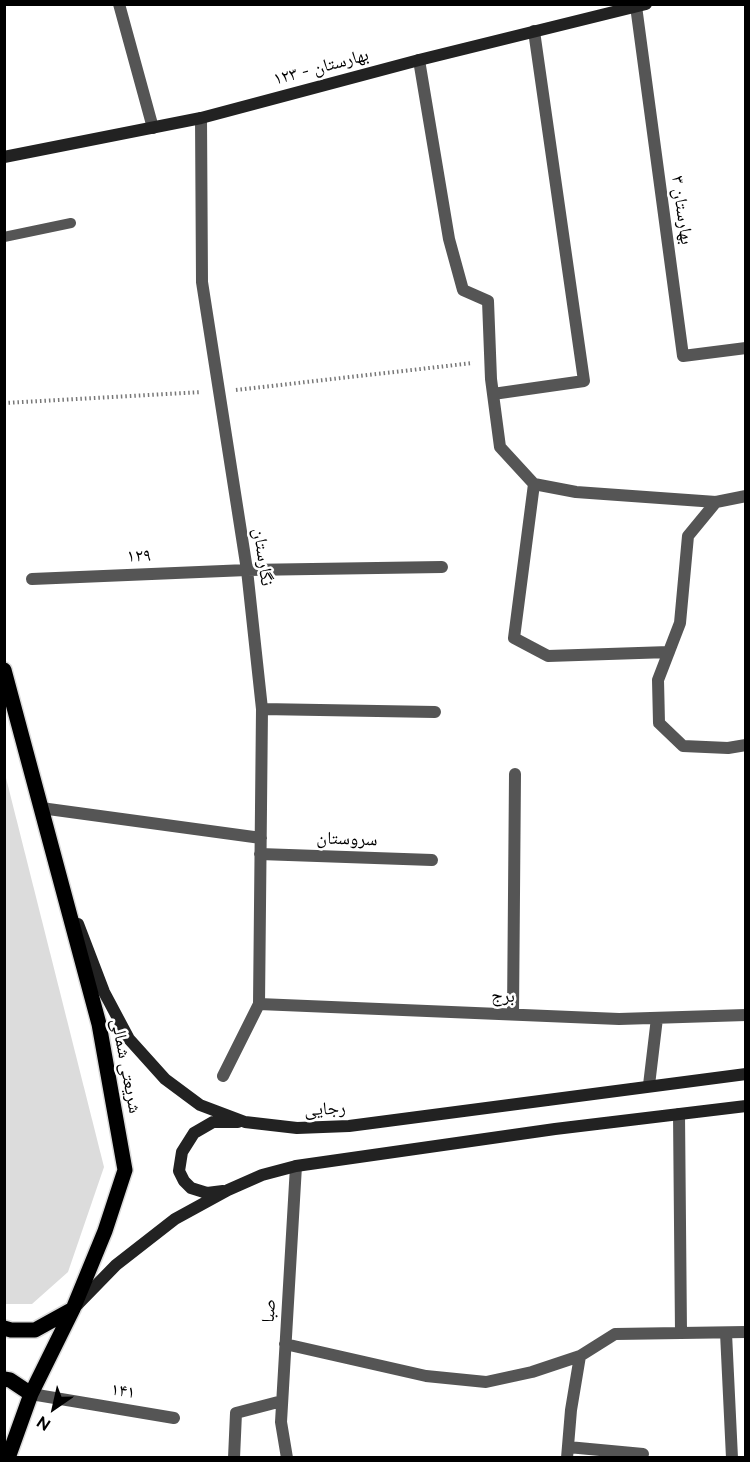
<!DOCTYPE html>
<meta charset="utf-8">
<style>
body{margin:0}
#map{position:relative;width:750px;height:1462px;overflow:hidden;background:#fff;font-family:Raleway,sans-serif}
canvas{display:block}
.frame{position:absolute;inset:0;border:6px solid #000;pointer-events:none}
.north{position:absolute;left:24px;top:1378px;width:60px;height:60px;-webkit-text-stroke:4px #fff;paint-order:stroke;rotate:214deg;font-size:16px;font-weight:700;line-height:24px;text-align:center;color:#000}
.north::after{content:'';display:block;margin:auto;width:21px;height:27px;background:#000;clip-path:polygon(50% 0,100% 100%,50% 72%,0 100%)}
</style>
<div id="map">
<canvas width="750" height="1462"></canvas>
<div class="frame"></div>
<div class="north">N</div>
</div>
<script>
const g = document.querySelector('canvas').getContext('2d');
g.lineJoin = 'round';
function paint(path, color) {
  g.fillStyle = color;
  g.fill(path, 'evenodd');
}
function poly(rows) {
  const path = new Path2D();
  for (const r of rows) {
    path.moveTo(r[0], r[1]);
    for (let i = 2; i < r.length; i += 2) path.lineTo(r[i], r[i + 1]);
  }
  return path;
}
function stroke(path, color, width, dash) {
  g.strokeStyle = color;
  g.lineWidth = width;
  g.lineCap = dash ? 'butt' : 'round';
  g.setLineDash(dash || []);
  g.stroke(path);
}
function drawText(font, color, halo, rows, align = 'center') {
  g.font = font + ' Raleway,"Noto Naskh Arabic",sans-serif';
  g.lineWidth = 5;
  g.setLineDash([]);
  g.textBaseline = 'middle';
  g.strokeStyle = halo;
  g.fillStyle = color;
  for (const [text, x, y, turn = 0] of rows) {
    g.save();
    g.translate(x, y);
    g.rotate((+turn || 0) * Math.PI / 180);
    g.textAlign = isNaN(turn) ? turn : align;
    if (halo) g.strokeText(text, 0, 0);
    g.fillText(text, 0, 0);
    g.restore();
  }
}
paint(poly([
 [4,770,104,1167,68,1272,32,1304,5,1304]
]), '#dcdcdc');
const primary = poly([
 [4,670,99,1024,125,1170,105,1231,73,1309,31,1394,8,1458],
 [4,1328,11,1330,35,1330,73,1309],
 [4,1379,10,1380,31,1394]
]);
stroke(primary, '#dbdbdb', 18);
stroke(poly([
 [236,390,473,363],
 [4,403,201,392]
]), '#777', 4, [1.5, 3]);
stroke(poly([
 [4,237,71,223]
]), '#555', 10);
stroke(poly([
 [119,4,153,128],
 [636,6,683,356,746,348],
 [419,60,449,239,463,290,488,301,491,379,500,447,534,484,576,492,716,502],
 [201,118,202,282,247,570,262,709,259,1004,223,1076],
 [493,394,584,381,534,31],
 [534,484,514,638,548,656,669,652],
 [746,496,716,502,688,536,680,623,658,680,659,723,683,746,728,748,746,745],
 [32,579,247,570,442,567],
 [262,709,435,712],
 [41,808,261,838],
 [260,854,432,860],
 [259,1004,619,1019,746,1015],
 [513,1014,515,774],
 [649,1085,657,1018],
 [679,1114,681,1333],
 [726,1333,732,1458],
 [285,1344,426,1376,486,1382,532,1372,580,1356],
 [31,1394,174,1418],
 [568,1447,643,1454],
 [234,1458,236,1413,282,1401],
 [287,1458,281,1422,296,1166],
 [567,1458,571,1410,580,1356,615,1334,746,1332]
]), '#555', 12);
stroke(poly([
 [4,157,201,118,419,60,646,4],
 [78,924,104,992,129,1039,165,1079,200,1105,245,1122,297,1128,349,1126,746,1074],
 [223,1191,207,1193,191,1188,184,1181,179,1171,182,1152,194,1133,213,1122,238,1122],
 [76,1306,116,1265,175,1219,228,1190,262,1175,296,1166,555,1129,746,1106]
]), '#222', 12);
stroke(primary, '#000', 15);
drawText('18px', '#000', '#fff', [
 ["بهارستان - ۱۲۳",321,67,-15],
 ["بهارستان ۳",682,210,82],
 ["۱۲۹",139,556,-2],
 ["نگارستان",263,557,82],
 ["سروستان",347,839,2],
 ["برج",503,996,2],
 ["شریعتی شمالی",126,1066,79],
 ["رجایی",325,1109,-3],
 ["صبا",269,1311,-86],
 ["۱۴۱",123,1391,9]
]);
</script>
